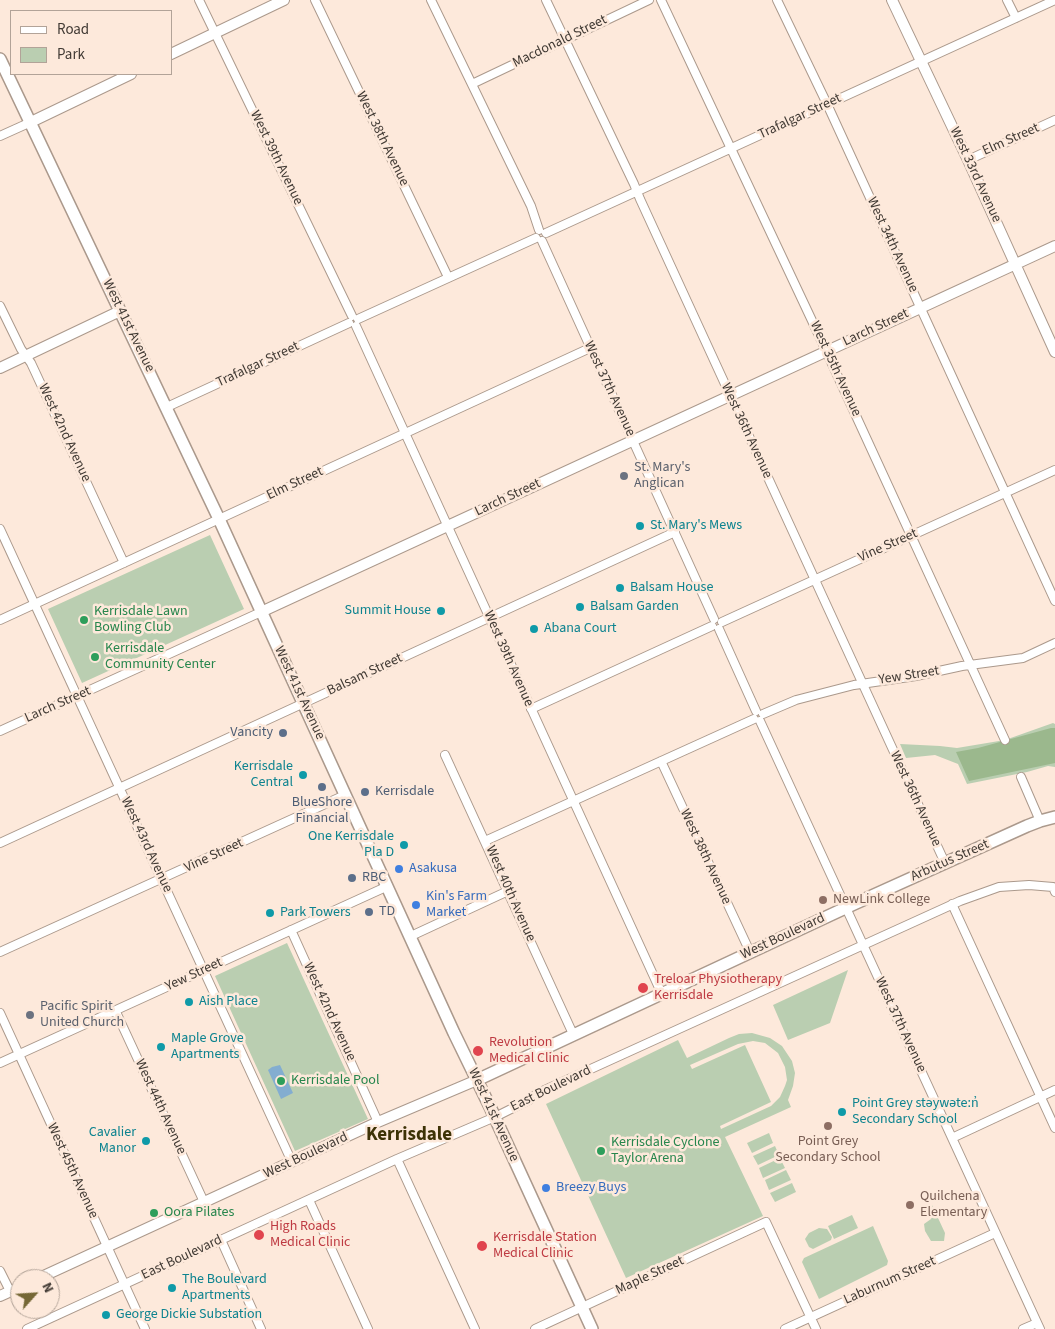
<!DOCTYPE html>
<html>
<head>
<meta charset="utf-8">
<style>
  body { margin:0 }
  #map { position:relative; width:1055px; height:1329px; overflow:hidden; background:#fde9db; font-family:"Source Sans 3",sans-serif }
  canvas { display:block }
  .legend { position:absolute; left:10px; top:10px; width:162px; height:65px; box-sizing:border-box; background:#fde9db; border:1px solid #b2a398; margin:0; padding:6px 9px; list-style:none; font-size:15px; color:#413a34 }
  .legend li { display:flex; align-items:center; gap:10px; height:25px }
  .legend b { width:25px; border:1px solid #b2a398 }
  .north { position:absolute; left:10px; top:1269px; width:50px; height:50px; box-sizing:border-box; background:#fde9db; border:1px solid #b2a398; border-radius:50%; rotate:64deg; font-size:14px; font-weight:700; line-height:20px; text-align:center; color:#413a34 }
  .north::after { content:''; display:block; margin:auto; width:18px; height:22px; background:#756735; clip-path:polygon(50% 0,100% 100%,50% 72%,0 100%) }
</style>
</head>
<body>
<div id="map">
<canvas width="1055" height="1329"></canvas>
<ul class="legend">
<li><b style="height:6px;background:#fff"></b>Road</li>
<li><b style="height:14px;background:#baceb1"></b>Park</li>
</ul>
<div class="north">N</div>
</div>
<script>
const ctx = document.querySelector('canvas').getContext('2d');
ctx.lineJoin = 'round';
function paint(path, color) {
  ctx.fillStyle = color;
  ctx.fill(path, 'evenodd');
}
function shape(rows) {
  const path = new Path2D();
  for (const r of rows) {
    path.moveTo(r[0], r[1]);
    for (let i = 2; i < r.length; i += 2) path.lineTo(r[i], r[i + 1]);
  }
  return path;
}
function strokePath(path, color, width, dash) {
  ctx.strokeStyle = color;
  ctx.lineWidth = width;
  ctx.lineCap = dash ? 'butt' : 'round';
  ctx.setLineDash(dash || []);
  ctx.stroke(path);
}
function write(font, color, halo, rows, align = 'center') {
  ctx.font = font + ' "Source Sans 3",sans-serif';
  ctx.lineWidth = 5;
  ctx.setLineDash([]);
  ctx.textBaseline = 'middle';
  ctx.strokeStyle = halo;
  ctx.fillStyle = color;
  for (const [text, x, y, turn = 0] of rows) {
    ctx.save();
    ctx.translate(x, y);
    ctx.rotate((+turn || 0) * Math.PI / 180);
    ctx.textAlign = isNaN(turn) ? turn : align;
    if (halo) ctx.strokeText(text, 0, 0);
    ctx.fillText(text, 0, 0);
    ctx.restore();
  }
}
paint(shape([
  [210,535,244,609,82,683,48,609],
  [1053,723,1055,724,1055,767,1048,766,1027,772,967,784,958,764,935,755,906,758,900,744,940,746,957,748,1005,740],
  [287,943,368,1119,295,1151,215,976],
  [848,970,830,1023,788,1040,773,1005],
  [752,1033,770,1038,782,1046,792,1061,795,1073,793,1086,788,1100,791,1107,725,1137,763,1216,626,1278,546,1104,678,1040,687,1058,729,1038,739,1034],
  [753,1041,765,1043,778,1053,785,1067,787,1080,785,1086,780,1097,771,1106,721,1129,720,1126,771,1102,745,1045,692,1069,690,1065,738,1044],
  [769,1133,773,1143,752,1153,747,1143],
  [775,1146,779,1155,758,1165,753,1156],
  [780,1158,785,1168,763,1178,759,1168],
  [786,1170,791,1180,769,1190,765,1180],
  [792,1183,796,1192,775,1202,770,1193],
  [932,1205,945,1233,944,1241,931,1241,925,1231,924,1224,931,1219,927,1208],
  [852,1215,858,1228,834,1239,828,1226],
  [873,1226,888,1261,887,1265,819,1299,802,1262,804,1258],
  [819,1228,827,1229,832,1237,831,1240,813,1249,809,1247,805,1239,809,1233]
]), '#baceb1');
paint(shape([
  [1051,728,1055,728,1055,763,969,781,956,752,978,748]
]), '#9bb88d');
paint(shape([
  [280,1065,293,1093,281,1099,268,1070,272,1067]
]), '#83add0');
const minor = shape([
  [199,0,352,316],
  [315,0,448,277],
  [431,0,531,206,539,230],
  [546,0,634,184,640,199,945,863],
  [661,0,823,344,1005,740],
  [777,0,827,104,1055,601],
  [1007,0,1016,18],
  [472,84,649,0],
  [0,136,31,122],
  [968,160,1055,120],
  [546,233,1055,0],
  [542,241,714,619],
  [0,306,21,349,31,363,124,563],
  [358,319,536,238],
  [356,326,661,992],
  [167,407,349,323],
  [0,529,292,1162],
  [0,620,590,348],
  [722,622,1055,470],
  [719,629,756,711],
  [531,709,712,626],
  [763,714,796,700,854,685,916,676,962,666,1023,658,1055,643],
  [760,721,1040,1329],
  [0,731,261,612],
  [445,755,573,1034],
  [661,761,750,952],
  [1021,777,1040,821],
  [485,841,754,719],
  [0,843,675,532],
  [952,904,1055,1128],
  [291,930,378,1122],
  [411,936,508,891],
  [0,952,345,795],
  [116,1012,204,1202],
  [0,1013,145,1329],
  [0,1063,388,886],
  [952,1138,1055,1090],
  [397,1159,475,1329],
  [309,1200,368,1329],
  [221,1240,261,1329],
  [0,1271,10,1291],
  [27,1329,397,1159,495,1117,529,1100,538,1093,960,901,999,887,1029,885,1053,887,1055,892],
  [535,1329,766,1222,816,1329],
  [785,1329,995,1233],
  [1023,1329,1037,1323]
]);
const tertiary = shape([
  [892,0,968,160,1055,352],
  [171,54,284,0],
  [31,122,131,74],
  [0,368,120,311],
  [261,612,1055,246],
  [37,1279,378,1122,477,1080],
  [0,1296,20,1287]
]);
const secondary = shape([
  [0,59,219,519,454,1033,491,1109,592,1329],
  [477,1080,854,904,1027,826,1040,821,1055,817]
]);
strokePath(minor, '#ab998c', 10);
strokePath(tertiary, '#ab998c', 12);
strokePath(secondary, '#ab998c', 14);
strokePath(minor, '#fff', 8);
strokePath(tertiary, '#fff', 10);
strokePath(secondary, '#fff', 11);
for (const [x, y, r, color] of [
  [624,476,5,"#6b7280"],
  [640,526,5,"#0f9aa8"],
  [620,588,5,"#0f9aa8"],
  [580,607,5,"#0f9aa8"],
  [441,611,5,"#0f9aa8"],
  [84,620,5,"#2e9e5b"],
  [534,629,5,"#0f9aa8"],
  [95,657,5,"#2e9e5b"],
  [283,733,5,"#5c6f8a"],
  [303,775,5,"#0f9aa8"],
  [322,787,5,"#5c6f8a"],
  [365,792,5,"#5c6f8a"],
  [404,845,5,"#0f9aa8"],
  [399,869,5,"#3f7fe0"],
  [352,878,5,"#5c6f8a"],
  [823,900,5,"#8d6e63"],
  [416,905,5,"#3f7fe0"],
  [369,912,5,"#5c6f8a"],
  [270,913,5,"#0f9aa8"],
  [643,988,6,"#e0444e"],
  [189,1002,5,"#0f9aa8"],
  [30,1015,5,"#6b7280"],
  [161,1047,5,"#0f9aa8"],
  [478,1051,6,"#e0444e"],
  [281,1081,5,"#2e9e5b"],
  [842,1112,5,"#0f9aa8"],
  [828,1126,5,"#8d6e63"],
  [146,1141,5,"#0f9aa8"],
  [601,1151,5,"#2e9e5b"],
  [546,1188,5,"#3f7fe0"],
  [910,1205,5,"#8d6e63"],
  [154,1213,5,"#2e9e5b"],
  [259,1235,6,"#e0444e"],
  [482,1246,6,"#e0444e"],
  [172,1288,5,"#0f9aa8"],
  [106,1315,5,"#0f9aa8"]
]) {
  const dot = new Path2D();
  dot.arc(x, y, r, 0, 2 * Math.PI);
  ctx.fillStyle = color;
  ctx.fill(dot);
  strokePath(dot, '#fde9db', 2);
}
write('14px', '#413a34', '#fde9db', [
  ["Macdonald Street",560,42,-26],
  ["Trafalgar Street",800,117,-25],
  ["West 38th Avenue",382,139,64],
  ["Elm Street",1011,140,-24],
  ["West 39th Avenue",276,158,64],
  ["West 33rd Avenue",975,175,65],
  ["West 34th Avenue",892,245,65],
  ["West 41st Avenue",128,326,64],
  ["Larch Street",876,328,-25],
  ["Trafalgar Street",258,365,-25],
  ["West 35th Avenue",835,369,65],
  ["West 37th Avenue",609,389,65],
  ["West 36th Avenue",746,431,65],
  ["West 42nd Avenue",64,433,65],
  ["Elm Street",295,484,-25],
  ["Larch Street",508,498,-25],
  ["Vine Street",888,546,-24],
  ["West 39th Avenue",508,659,66],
  ["Balsam Street",365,675,-25],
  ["Yew Street",909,676,-9],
  ["West 41st Avenue",299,693,65],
  ["Larch Street",58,705,-24],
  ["West 36th Avenue",915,799,65],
  ["West 43rd Avenue",146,845,65],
  ["Vine Street",214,856,-25],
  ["West 38th Avenue",705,857,65],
  ["Arbutus Street",950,861,-24],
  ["West 40th Avenue",510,894,66],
  ["West Boulevard",783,937,-25],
  ["Yew Street",194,975,-25],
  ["West 42nd Avenue",329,1012,65],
  ["West 37th Avenue",900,1025,65],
  ["East Boulevard",551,1089,-26],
  ["West 44th Avenue",160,1107,65],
  ["West 41st Avenue",493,1115,65],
  ["West Boulevard",306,1156,-25],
  ["West 45th Avenue",72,1171,65],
  ["East Boulevard",182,1258,-25],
  ["Maple Street",650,1276,-25],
  ["Laburnum Street",890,1281,-24]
]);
write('14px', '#5b616d', '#fde9db', [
  ["St. Mary's",634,468],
  ["Anglican",634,484],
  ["Pacific Spirit",40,1007],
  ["United Church",40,1023]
], 'left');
write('14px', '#0d838f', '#fde9db', [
  ["St. Mary's Mews",650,526],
  ["Balsam House",630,588],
  ["Balsam Garden",590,607],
  ["Summit House",431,611,"right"],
  ["Abana Court",544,629],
  ["Kerrisdale",293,767,"right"],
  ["Central",293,783,"right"],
  ["One Kerrisdale",394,837,"right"],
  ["Pla D",394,853,"right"],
  ["Park Towers",280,913],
  ["Aish Place",199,1002],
  ["Maple Grove",171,1039],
  ["Apartments",171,1055],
  ["Point Grey stəywəte:n̓",852,1104],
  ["Secondary School",852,1120],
  ["Cavalier",136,1133,"right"],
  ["Manor",136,1149,"right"],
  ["The Boulevard",182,1280],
  ["Apartments",182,1296],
  ["George Dickie Substation",116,1315]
], 'left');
write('14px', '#27864d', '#fde9db', [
  ["Kerrisdale Lawn",94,612],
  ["Bowling Club",94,628],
  ["Kerrisdale",105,649],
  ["Community Center",105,665],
  ["Kerrisdale Pool",291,1081],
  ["Kerrisdale Cyclone",611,1143],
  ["Taylor Arena",611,1159],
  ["Oora Pilates",164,1213]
], 'left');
write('14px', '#4e5e75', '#fde9db', [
  ["Vancity",273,733,"right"],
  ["Kerrisdale",375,792],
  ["BlueShore",322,803,"center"],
  ["Financial",322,819,"center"],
  ["RBC",362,878],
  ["TD",379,912]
], 'left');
write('14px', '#366cbe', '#fde9db', [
  ["Asakusa",409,869],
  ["Kin's Farm",426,897],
  ["Market",426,913],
  ["Breezy Buys",556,1188]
], 'left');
write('14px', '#785e54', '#fde9db', [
  ["NewLink College",833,900],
  ["Point Grey",828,1142,"center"],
  ["Secondary School",828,1158,"center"],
  ["Quilchena",920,1197],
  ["Elementary",920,1213]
], 'left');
write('14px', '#be3a42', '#fde9db', [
  ["Treloar Physiotherapy",654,980],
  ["Kerrisdale",654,996],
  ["Revolution",489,1043],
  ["Medical Clinic",489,1059],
  ["High Roads",270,1227],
  ["Medical Clinic",270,1243],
  ["Kerrisdale Station",493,1238],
  ["Medical Clinic",493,1254]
], 'left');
write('bold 19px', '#3d3206', '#fde9db', [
  ["Kerrisdale",409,1136]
]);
</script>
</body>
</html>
